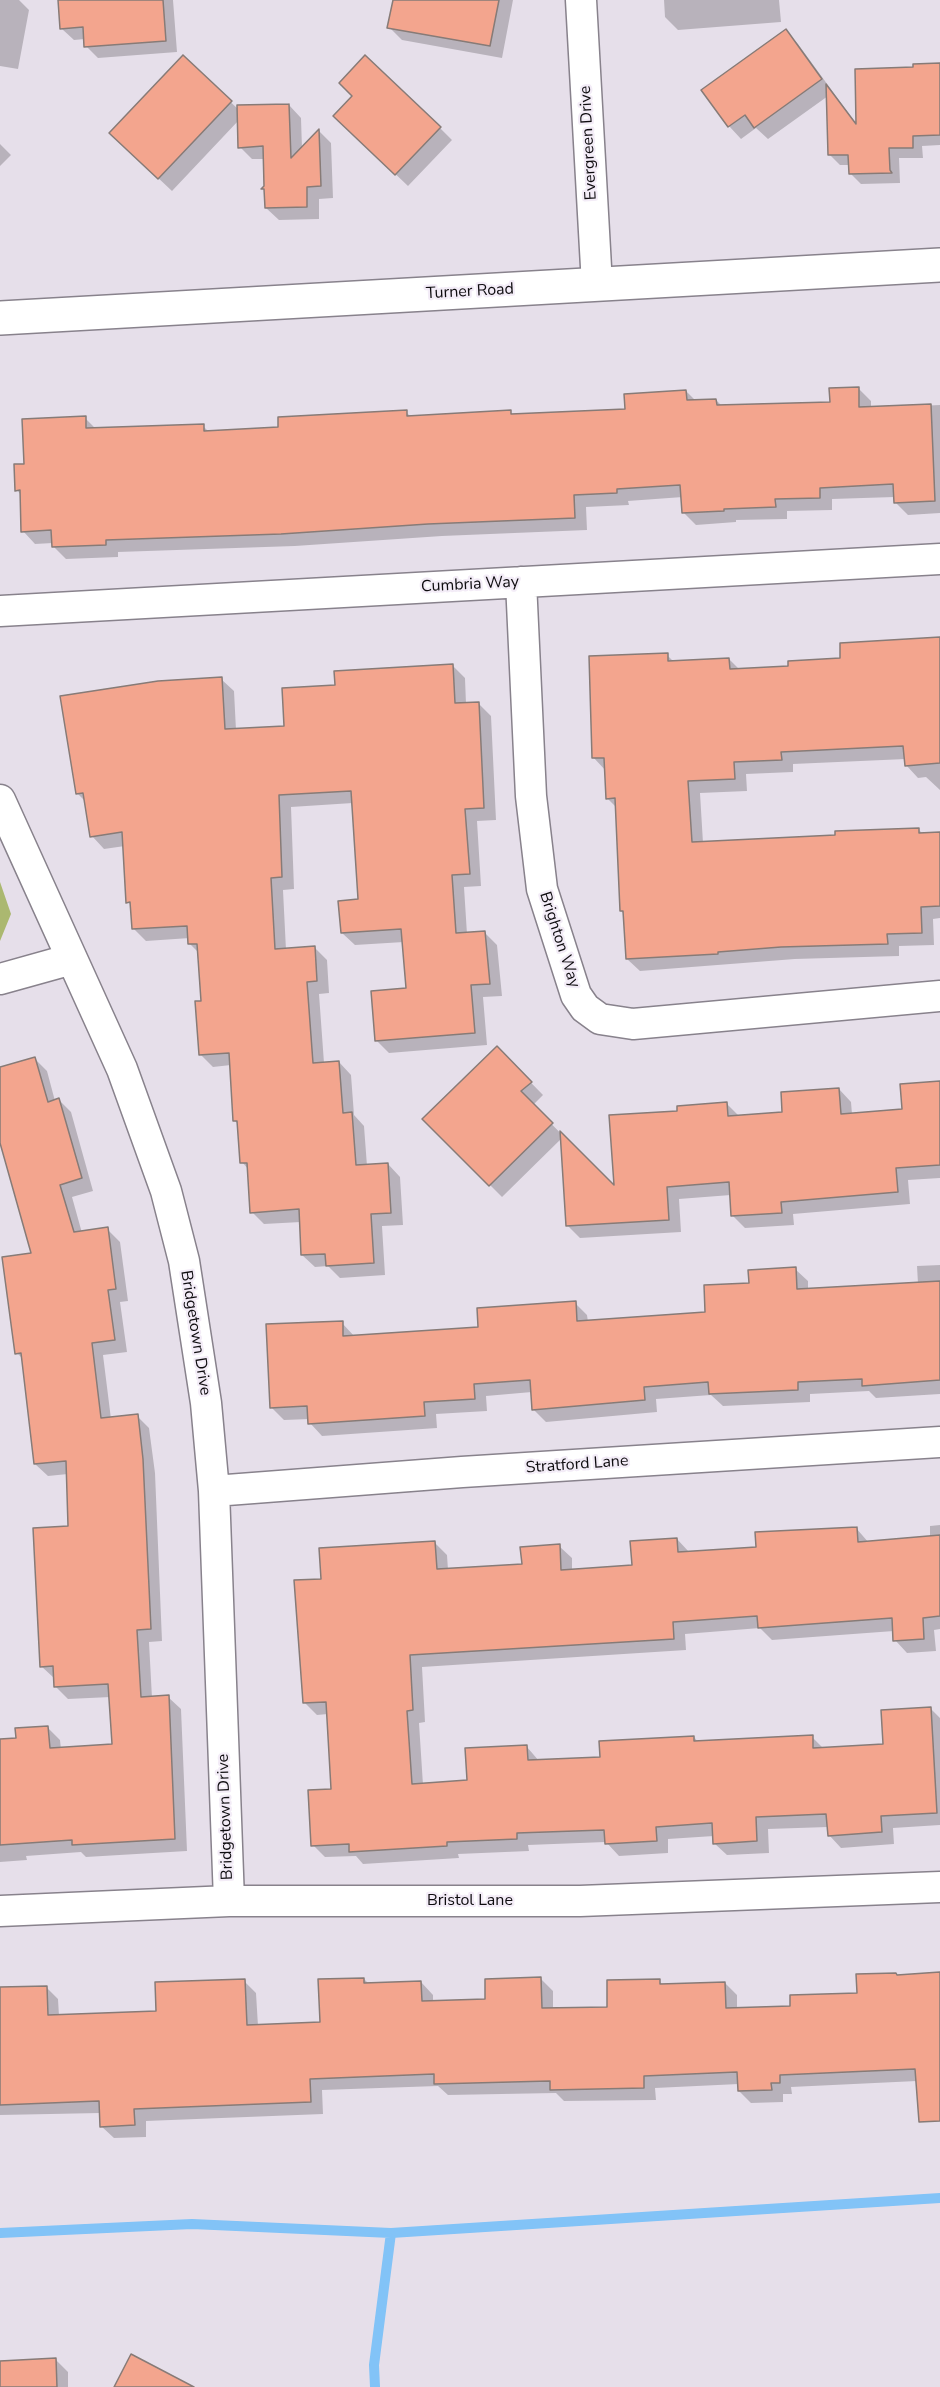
<!DOCTYPE html>
<html>
<head>
<meta charset="utf-8">
<style>
  body { margin:0 }
  canvas { display:block; background:#e6dfea }
</style>
</head>
<body>
<canvas width="940" height="2387"></canvas>
<script>
const ctx = document.querySelector('canvas').getContext('2d');
ctx.lineJoin = 'round';
function paint(path, color) {
  ctx.fillStyle = color;
  ctx.fill(path, 'evenodd');
}
function shape(rows) {
  const path = new Path2D();
  for (const r of rows) {
    path.moveTo(r[0], r[1]);
    for (let i = 2; i < r.length; i += 2) path.lineTo(r[i], r[i + 1]);
  }
  return path;
}
function strokePath(path, color, width, dash) {
  ctx.strokeStyle = color;
  ctx.lineWidth = width;
  ctx.lineCap = dash ? 'butt' : 'round';
  ctx.setLineDash(dash || []);
  ctx.stroke(path);
}
function write(font, color, halo, rows, align = 'center') {
  ctx.font = font + ' "Nunito Sans",sans-serif';
  ctx.lineWidth = 4.5;
  ctx.setLineDash([]);
  ctx.textBaseline = 'middle';
  ctx.strokeStyle = halo;
  ctx.fillStyle = color;
  for (const [text, x, y, turn = 0] of rows) {
    ctx.save();
    ctx.translate(x, y);
    ctx.rotate((+turn || 0) * Math.PI / 180);
    ctx.textAlign = isNaN(turn) ? turn : align;
    if (halo) ctx.strokeText(text, 0, 0);
    ctx.fillText(text, 0, 0);
    ctx.restore();
  }
}
paint(shape([
  [0,882,11,914,0,941]
]), '#abb870');
paint(shape([
  [0,0,19,0,29,10,18,69,0,66],
  [60,0,173,0,177,52,98,58,86,46,85,39,74,40,62,29],
  [394,0,513,0,502,58,402,40,389,27],
  [664,0,779,0,781,22,678,30,665,17],
  [785,31,798,44,857,125,915,69,940,64,940,145,922,146,923,158,899,158,900,183,861,184,851,174,850,165,840,165,830,155,828,96,768,139,756,128,741,139,729,126],
  [183,57,239,110,289,105,301,118,302,149,319,131,331,143,333,198,319,199,319,219,279,220,266,208,266,191,264,189,266,187,265,159,252,159,240,147,239,120,172,191,123,145],
  [354,96,440,128,452,140,408,186,347,128],
  [0,144,11,155,0,166],
  [858,388,871,401,871,408,940,405,940,513,908,515,895,502,895,497,832,499,832,510,787,511,787,519,736,520,736,522,696,525,684,513,683,497,628,501,629,505,586,507,587,530,442,536,295,546,118,552,118,557,66,559,54,547,53,543,35,544,23,531,21,495,17,490,25,465,85,418,96,429,203,426,209,432,280,428,406,412,411,417,510,412,514,416,627,411,686,391,696,401,716,400,722,406,831,403],
  [940,639,940,790,926,777,918,778,906,765,906,759,793,764,793,772,746,774,747,791,700,793,703,843,837,837,918,829,923,834,940,833,940,918,933,919,934,945,899,946,899,956,795,959,640,971,627,959,624,914,621,911,617,808,607,798,606,771,593,757,667,655,674,662,729,659,740,670,790,667,842,659],
  [452,665,465,678,466,704,478,703,491,716,496,820,477,821,481,886,464,887,467,934,485,933,497,945,502,996,483,997,487,1045,389,1053,376,1040,408,989,404,942,355,945,342,933,360,900,353,803,291,807,294,889,283,890,286,950,315,948,327,960,329,993,319,994,324,1063,339,1062,351,1075,354,1115,364,1126,367,1166,388,1164,400,1177,403,1225,382,1226,385,1275,340,1278,328,1266,315,1267,302,1255,301,1222,264,1224,252,1212,249,1170,242,1162,239,1125,235,1121,231,1065,213,1067,200,1054,203,1002,199,953,190,944,190,938,146,941,133,928,132,906,128,902,125,846,104,849,92,836,86,802,77,793,221,679,234,691,236,730,285,728,337,687],
  [497,1048,543,1095,533,1105,615,1189,679,1112,727,1104,739,1116,784,1113,839,1089,851,1102,852,1114,903,1110,940,1082,940,1178,908,1180,910,1204,793,1214,794,1225,745,1228,732,1215,731,1195,679,1199,681,1232,580,1238,568,1226,562,1138,502,1197,424,1119],
  [35,1059,47,1071,55,1101,59,1100,71,1112,93,1191,72,1197,82,1233,107,1229,120,1242,128,1301,120,1302,127,1352,103,1355,111,1419,137,1416,149,1428,155,1473,162,1641,149,1642,152,1698,168,1697,181,1709,187,1851,86,1857,81,1852,26,1856,27,1860,0,1862,0,1741,18,1739,48,1728,60,1740,61,1749,114,1746,111,1697,68,1699,55,1686,54,1678,41,1666,70,1527,68,1474,48,1476,35,1464,23,1359,17,1353,33,1254,0,1137,0,1068],
  [940,1265,940,1394,876,1398,869,1391,810,1394,810,1402,723,1406,711,1395,656,1399,657,1412,546,1422,533,1409,532,1392,486,1396,487,1411,436,1414,437,1428,322,1436,310,1423,310,1419,284,1420,271,1407,342,1323,355,1337,480,1328,575,1303,587,1315,588,1322,707,1314,750,1285,795,1269,808,1281,808,1290,918,1284,917,1266],
  [940,1525,940,1629,934,1630,936,1651,907,1653,895,1640,894,1631,772,1640,760,1628,685,1634,686,1650,422,1667,425,1722,419,1723,423,1785,468,1782,527,1747,539,1761,601,1758,694,1737,698,1742,812,1737,824,1749,884,1745,931,1709,940,1718,940,1825,893,1828,894,1844,841,1848,829,1835,828,1827,768,1829,769,1853,727,1855,714,1843,714,1836,668,1839,668,1853,619,1856,606,1842,528,1845,529,1851,458,1854,459,1858,363,1864,356,1856,325,1857,313,1845,333,1790,328,1714,317,1715,305,1703,322,1580,435,1543,447,1555,448,1570,523,1565,559,1546,572,1558,572,1571,633,1566,677,1539,689,1552,757,1548,856,1528,869,1543,930,1538,930,1526],
  [940,1974,940,2095,917,2081,791,2087,792,2094,783,2094,783,2102,751,2103,739,2091,739,2084,655,2088,656,2100,564,2101,556,2093,448,2095,438,2086,322,2090,323,2114,146,2121,146,2137,114,2138,101,2126,101,2113,0,2115,0,1989,46,1987,58,1999,59,2016,158,2012,244,1981,256,1993,258,2026,322,2024,364,1979,369,1984,421,1982,433,1995,433,2002,487,2001,541,1979,553,1991,553,2009,609,2008,659,1981,664,1986,725,1983,737,1995,737,2009,792,2008,859,1994,898,1977],
  [55,2359,68,2372,68,2387,0,2387,0,2363]
]), '#0003');
strokePath(shape([
  [0,2233,192,2224,391,2233,940,2198],
  [375,2387,374,2365,391,2233]
]), '#82c3f7', 10);
const building = shape([
  [58,0,163,0,166,41,84,47,83,27,60,29,58,0],
  [393,0,499,0,490,46,387,28,393,0],
  [786,29,822,79,754,128,745,115,728,127,701,90,786,29],
  [183,55,232,101,158,179,109,133,183,55],
  [365,55,441,127,395,175,333,116,352,96,339,83,365,55],
  [940,63,940,135,913,136,913,148,889,148,890,170,892,173,849,174,848,155,828,155,826,84,856,124,855,69,913,67,913,64,940,63],
  [289,104,291,158,319,129,321,186,307,187,307,207,265,208,264,189,261,189,264,186,263,146,238,148,237,105,289,104],
  [859,387,859,407,931,404,935,501,894,503,893,484,820,488,820,498,775,499,776,507,724,509,724,511,682,513,680,485,617,489,617,493,574,495,575,518,428,524,281,534,106,540,106,545,52,547,51,530,21,532,20,490,15,491,14,464,24,464,22,419,86,416,86,428,204,424,204,431,278,427,278,417,407,410,407,416,511,410,511,414,625,409,624,394,686,390,687,400,716,399,717,405,830,402,829,388,859,387],
  [940,637,940,763,905,766,903,746,781,752,782,760,734,762,735,779,688,781,692,842,835,835,835,831,919,828,919,833,940,832,940,906,921,907,922,933,887,934,888,944,781,947,718,952,718,954,626,959,623,911,620,911,615,798,606,799,604,758,592,758,589,656,668,653,668,661,729,658,730,669,788,666,788,661,840,658,840,643,940,637],
  [453,664,455,703,479,702,484,808,465,809,470,874,452,875,456,933,485,931,490,984,471,985,475,1033,375,1041,371,991,406,988,401,929,341,933,338,901,358,899,351,791,279,795,282,877,271,878,275,949,315,946,317,981,307,982,313,1063,339,1061,343,1113,352,1112,356,1165,388,1163,391,1213,371,1214,374,1263,326,1266,325,1254,301,1255,299,1209,250,1213,247,1163,240,1163,237,1121,233,1121,229,1053,199,1055,195,1001,201,1001,197,944,188,944,187,926,132,929,130,902,126,903,122,832,90,837,83,793,76,794,60,696,158,681,222,677,225,729,284,726,282,688,335,685,334,671,453,664],
  [497,1046,532,1082,521,1091,553,1123,489,1186,422,1119,497,1046],
  [35,1057,48,1102,59,1098,82,1178,60,1185,74,1232,108,1227,116,1289,108,1290,115,1340,92,1343,101,1418,138,1414,143,1459,151,1629,137,1630,141,1697,169,1695,175,1839,72,1845,72,1840,0,1845,0,1739,16,1738,15,1728,48,1726,50,1748,112,1744,108,1684,54,1687,53,1666,40,1667,33,1528,68,1526,66,1461,34,1464,21,1353,15,1354,2,1257,31,1253,0,1143,0,1067,35,1057],
  [940,1081,940,1165,896,1168,898,1192,781,1202,782,1213,731,1216,729,1182,667,1187,669,1220,566,1226,560,1131,614,1185,609,1115,677,1111,677,1106,727,1102,728,1116,782,1112,781,1092,839,1088,841,1114,902,1109,900,1084,940,1081],
  [796,1267,797,1289,940,1281,940,1380,862,1386,862,1379,798,1382,798,1390,709,1394,708,1382,644,1387,645,1400,532,1410,530,1380,474,1384,475,1399,424,1402,425,1416,308,1424,307,1406,270,1408,266,1324,343,1321,343,1336,478,1327,477,1308,576,1301,577,1321,705,1312,704,1285,749,1283,748,1270,796,1267],
  [857,1527,858,1542,940,1535,940,1616,923,1618,924,1639,893,1641,892,1618,758,1628,757,1616,673,1622,674,1639,410,1655,413,1710,407,1711,412,1784,467,1780,465,1748,527,1745,528,1760,600,1757,599,1741,694,1736,694,1741,813,1735,813,1748,883,1744,881,1710,931,1707,937,1813,881,1816,882,1832,828,1836,826,1814,756,1817,757,1841,713,1844,712,1823,656,1827,657,1841,605,1844,604,1830,517,1833,517,1839,447,1842,447,1846,349,1852,349,1844,311,1846,308,1790,331,1789,326,1702,303,1703,294,1580,321,1579,319,1548,435,1541,437,1569,522,1564,520,1547,560,1544,561,1570,632,1565,630,1541,677,1538,678,1552,756,1547,755,1532,857,1527],
  [940,1972,940,2121,919,2122,915,2069,780,2075,780,2083,771,2083,772,2090,738,2091,737,2072,644,2076,644,2088,550,2090,550,2081,434,2084,434,2074,310,2079,311,2102,134,2109,135,2125,100,2127,99,2101,0,2105,0,1987,47,1986,48,2015,156,2011,155,1982,245,1979,247,2025,320,2022,318,1979,364,1978,364,1983,421,1981,422,2001,485,1999,485,1979,541,1977,542,2008,607,2007,607,1980,660,1979,660,1984,725,1982,726,2008,790,2006,790,1995,857,1993,856,1974,896,1973,897,1975,940,1972],
  [131,2354,194,2387,114,2387,131,2354],
  [56,2358,57,2387,0,2387,0,2361,56,2358]
]);
paint(building, '#f3a58e');
strokePath(building, '#877b77', 1.5);
const street = shape([
  [581,0,597,285],
  [521,582,531,796,542,889,576,995,585,1008,600,1019,633,1024,940,996],
  [0,611,940,559],
  [0,800,122,1069,166,1191,184,1261,206,1403,214,1491,229,1901],
  [0,979,72,959],
  [214,1491,462,1472,940,1442],
  [0,1911,229,1901,580,1901,940,1887]
]);
const secondary = shape([
  [0,318,940,265]
]);
strokePath(street, '#88828c', 33);
strokePath(secondary, '#88828c', 36);
strokePath(street, '#fff', 30);
strokePath(secondary, '#fff', 33);
write('16px', '#0e0c0f', '#f3ecf7', [
  ["Evergreen Drive",589,143,-93],
  ["Turner Road",470,292,-3],
  ["Cumbria Way",470,585,-3],
  ["Brighton Way",559,940,72],
  ["Bridgetown Drive",195,1333,81],
  ["Stratford Lane",577,1465,-4],
  ["Bridgetown Drive",226,1817,-92],
  ["Bristol Lane",470,1901]
]);
</script>
</body>
</html>
